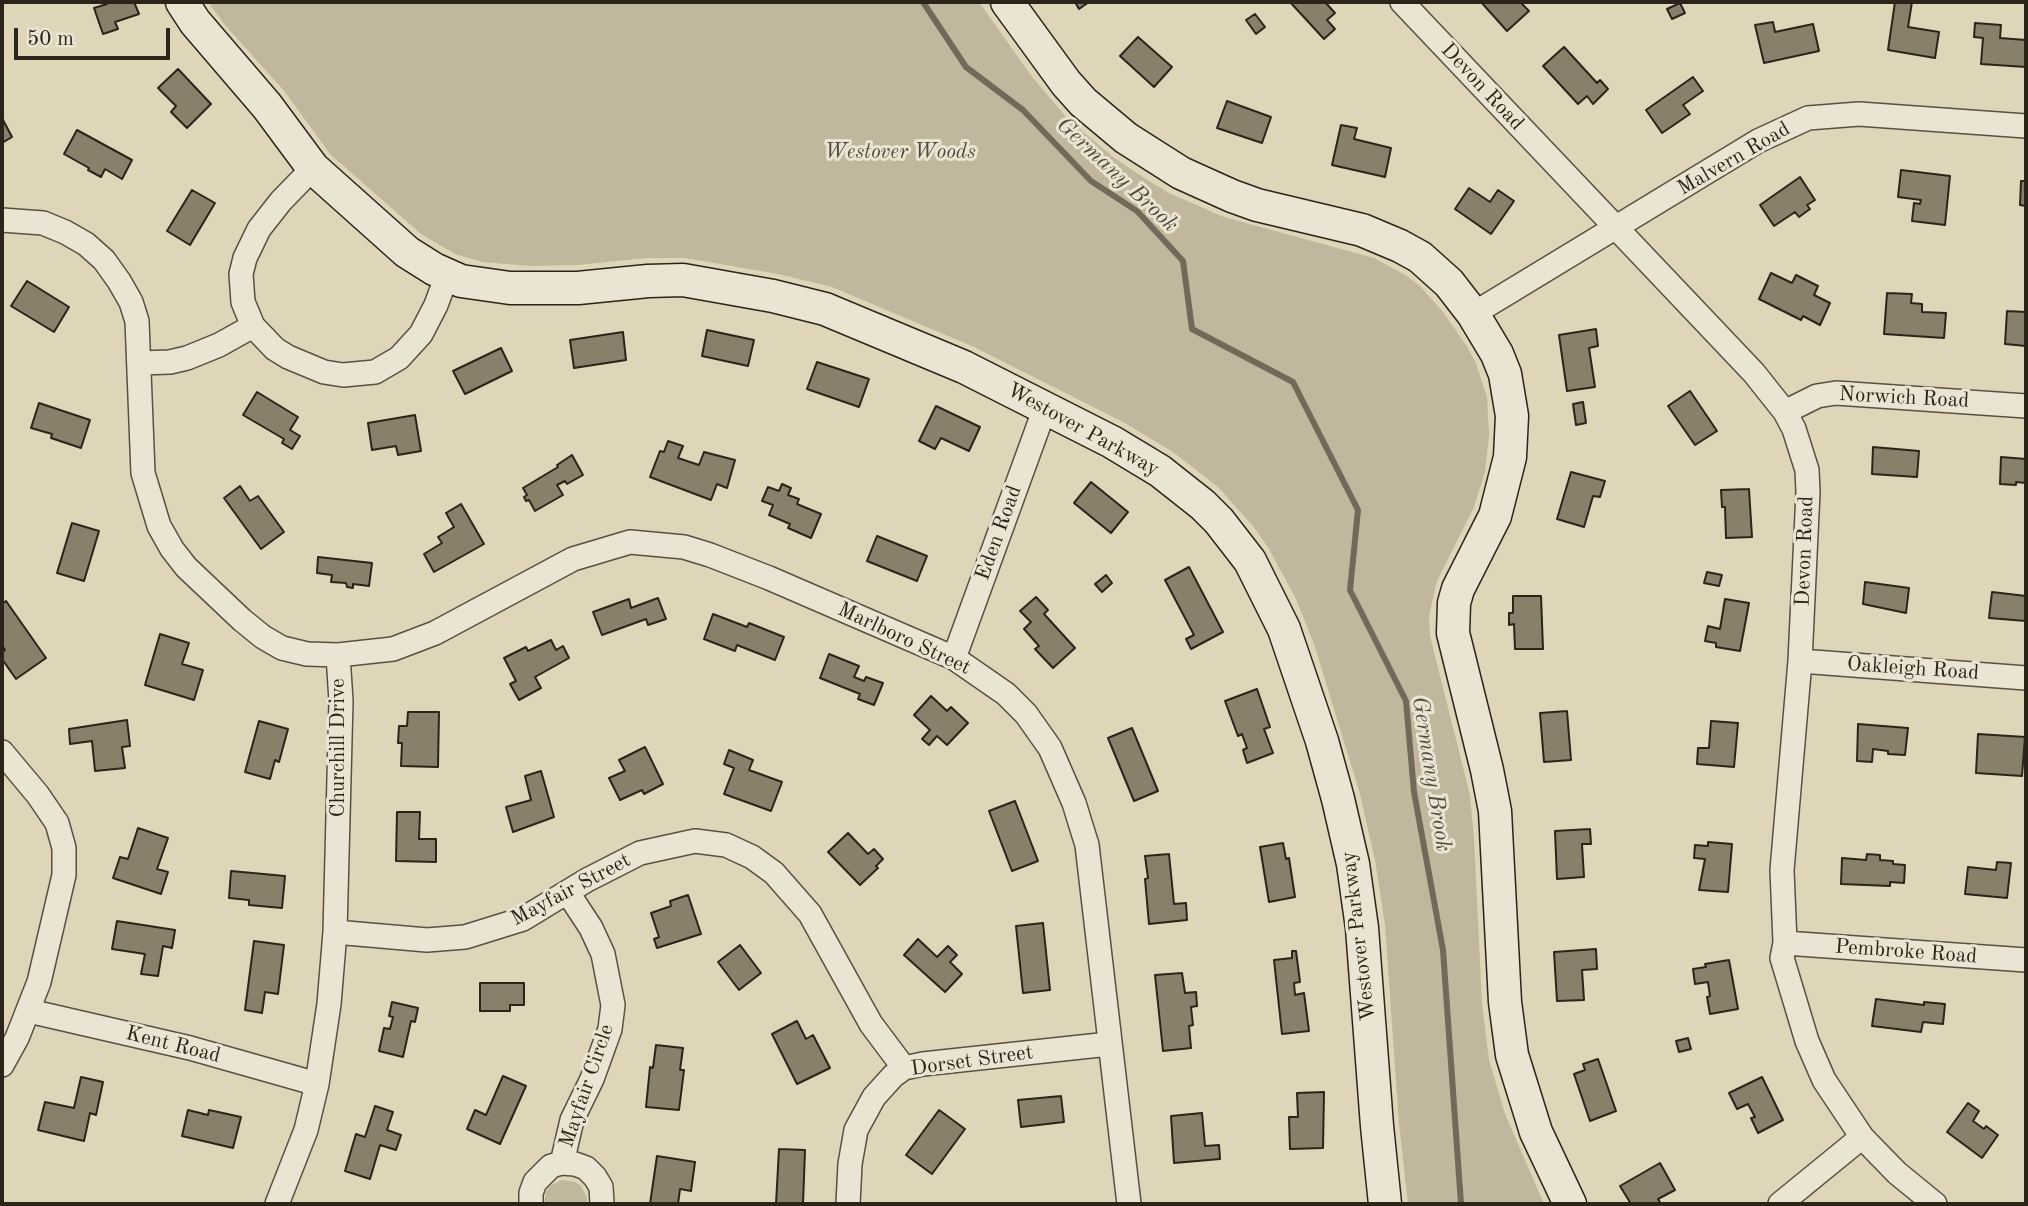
<!DOCTYPE html>
<html>
<head>
<meta charset="utf-8">
<style>
  body { margin:0 }
  #map { position:relative; width:2028px; height:1206px; overflow:hidden; background:#dfd5b9; font-family:"Old Standard TT",serif }
  canvas { display:block }
  .frame { position:absolute; inset:0; border:4px solid #2c2319; pointer-events:none }
  .scale { position:absolute; left:14px; top:28px; width:156px; height:32px; box-sizing:border-box; border:4px solid #2c2319; border-top:0; padding-left:9px; font-size:21px; line-height:24px; white-space:nowrap; color:#2c2319; -webkit-text-stroke:5px #eae4d2; paint-order:stroke }
</style>
</head>
<body>
<div id="map">
<canvas width="2028" height="1206"></canvas>
<div class="frame"></div>
<div class="scale">50 m</div>
</div>
<script>
const ctx = document.querySelector('canvas').getContext('2d');
ctx.lineJoin = 'round';
function paint(path, color) {
  ctx.fillStyle = color;
  ctx.fill(path, 'evenodd');
}
function shape(rows) {
  const path = new Path2D();
  for (const r of rows) {
    path.moveTo(r[0], r[1]);
    for (let i = 2; i < r.length; i += 2) path.lineTo(r[i], r[i + 1]);
  }
  return path;
}
function strokePath(path, color, width, dash) {
  ctx.strokeStyle = color;
  ctx.lineWidth = width;
  ctx.lineCap = dash ? 'butt' : 'round';
  ctx.setLineDash(dash || []);
  ctx.stroke(path);
}
function write(font, color, halo, rows, align = 'center') {
  ctx.font = font + ' "Old Standard TT",serif';
  ctx.lineWidth = 6;
  ctx.setLineDash([]);
  ctx.textBaseline = 'middle';
  ctx.strokeStyle = halo;
  ctx.fillStyle = color;
  for (const [text, x, y, turn = 0] of rows) {
    ctx.save();
    ctx.translate(x, y);
    ctx.rotate((+turn || 0) * Math.PI / 180);
    ctx.textAlign = isNaN(turn) ? turn : align;
    if (halo) ctx.strokeText(text, 0, 0);
    ctx.fillText(text, 0, 0);
    ctx.restore();
  }
}
paint(shape([
  [208,2,979,2,1033,78,1067,118,1113,157,1141,176,1169,193,1224,217,1374,258,1407,276,1420,286,1443,312,1466,345,1476,363,1487,397,1489,435,1485,472,1474,507,1437,581,1429,616,1430,636,1470,795,1474,839,1482,1003,1489,1060,1505,1114,1544,1204,1408,1204,1399,1124,1385,925,1375,860,1360,794,1314,644,1296,599,1269,549,1253,526,1218,487,1173,452,1123,422,974,347,832,287,778,274,685,258,647,258,577,265,531,266,482,262,455,254,421,234,330,154,285,92,225,25],
  [562,1180,575,1182,581,1186,587,1198,587,1204,544,1204,546,1192,550,1186]
]), '#c1b79e');
strokePath(shape([
  [923,2,966,67,1023,110,1091,181,1137,211,1183,261,1192,329,1293,382,1358,510,1350,590,1406,701,1414,792,1443,950,1461,1204]
]), '#736959', 6);
const building = shape([
  [106,2,134,2,139,14,115,22,118,29,103,34,94,8,107,4,106,2],
  [1075,2,1089,2,1079,9,1075,2],
  [1290,2,1325,2,1335,13,1327,20,1335,29,1324,39,1290,2],
  [1481,2,1520,2,1529,11,1507,31,1481,2],
  [1895,2,1912,2,1908,27,1939,32,1935,58,1888,50,1895,2],
  [1680,3,1685,13,1672,19,1667,9,1680,3],
  [1255,14,1265,27,1256,34,1246,20,1255,14],
  [1773,22,1775,32,1813,24,1819,51,1764,63,1755,25,1773,22],
  [1975,23,2001,25,2000,38,2026,40,2026,67,1981,64,1983,38,1974,37,1975,23],
  [1138,37,1172,67,1154,87,1120,56,1138,37],
  [1564,47,1597,83,1600,80,1608,89,1593,104,1587,96,1578,104,1543,66,1564,47],
  [178,69,211,104,187,128,171,112,176,106,158,88,178,69],
  [1693,77,1703,91,1683,105,1690,114,1662,133,1646,110,1693,77],
  [1227,101,1271,117,1262,143,1217,128,1227,101],
  [2,118,12,137,2,143,2,118],
  [1341,125,1357,128,1354,139,1391,148,1385,177,1332,165,1341,125],
  [77,130,132,160,122,179,105,169,101,177,88,170,89,168,64,154,77,130],
  [1901,170,1950,176,1945,225,1912,221,1914,203,1920,204,1921,200,1898,197,1901,170],
  [1800,177,1815,200,1807,205,1810,209,1799,217,1795,212,1774,226,1760,205,1800,177],
  [2021,181,2026,181,2026,206,2020,205,2021,181],
  [1469,188,1490,202,1498,190,1514,201,1491,234,1455,209,1469,188],
  [192,190,215,203,190,245,167,231,192,190],
  [1771,273,1792,283,1796,275,1818,286,1814,295,1830,303,1820,325,1803,316,1801,320,1759,299,1771,273],
  [27,281,69,307,54,332,11,306,27,281],
  [1887,293,1912,294,1911,303,1922,304,1922,312,1946,313,1944,338,1884,334,1887,293],
  [2007,311,2026,312,2026,346,2005,344,2007,311],
  [1596,329,1598,346,1589,348,1595,387,1567,391,1559,335,1596,329],
  [707,330,754,340,748,366,702,356,707,330],
  [623,332,626,360,574,368,570,340,623,332],
  [501,348,512,371,465,394,453,371,501,348],
  [817,362,869,379,859,407,807,389,817,362],
  [1690,391,1717,431,1695,445,1668,406,1690,391],
  [257,392,298,417,290,430,300,436,292,449,282,443,284,439,243,415,257,392],
  [1583,402,1586,423,1576,425,1573,404,1583,402],
  [39,403,90,420,81,448,51,438,52,434,31,428,39,403],
  [936,406,980,427,969,451,941,438,935,449,919,441,936,406],
  [415,415,421,451,398,455,396,446,372,450,368,423,415,415],
  [668,441,683,446,678,458,699,465,704,452,735,460,727,488,717,484,711,500,650,477,660,451,664,452,668,441],
  [1873,447,1919,451,1917,477,1872,474,1873,447],
  [572,455,583,475,567,484,565,481,557,485,563,495,535,511,529,500,526,501,524,497,527,495,523,488,558,467,557,465,572,455],
  [2001,457,2026,459,2026,483,2016,482,2016,485,2000,484,2001,457],
  [1571,472,1605,481,1600,497,1593,496,1584,527,1557,519,1571,472],
  [1091,482,1128,512,1111,533,1074,503,1091,482],
  [782,484,791,488,788,495,799,499,797,504,821,514,811,538,788,528,790,524,769,515,773,505,762,501,768,487,779,491,782,484],
  [240,486,250,501,258,496,284,532,261,549,224,498,240,486],
  [1749,489,1752,537,1726,538,1725,507,1722,507,1721,490,1749,489],
  [461,504,484,544,434,572,424,554,442,543,438,537,454,527,446,513,461,504],
  [72,523,99,531,84,581,57,573,72,523],
  [877,536,927,556,917,581,867,561,877,536],
  [318,557,372,563,369,586,353,584,353,588,347,587,346,583,331,582,332,575,317,573,318,557],
  [1189,567,1223,632,1191,649,1186,639,1194,635,1165,580,1189,567],
  [1707,572,1722,575,1719,586,1704,583,1707,572],
  [1106,575,1112,583,1102,592,1095,584,1106,575],
  [1865,582,1909,588,1906,613,1863,604,1865,582],
  [1992,592,2026,596,2026,621,1989,618,1992,592],
  [1513,596,1541,596,1543,649,1515,649,1514,624,1509,625,1509,613,1513,613,1513,596],
  [1036,597,1048,610,1044,614,1075,648,1053,668,1035,649,1039,646,1024,629,1031,622,1020,611,1036,597],
  [658,598,666,619,648,625,646,619,602,635,593,612,629,599,631,608,658,598],
  [1725,599,1749,603,1740,651,1716,647,1716,643,1705,641,1708,626,1720,629,1725,599],
  [6,601,46,658,16,679,2,659,2,652,5,650,2,645,2,604,6,601],
  [713,614,747,627,749,623,784,637,775,660,737,645,735,651,704,639,713,614],
  [160,634,189,643,182,664,203,670,194,700,145,685,160,634],
  [551,640,556,650,563,646,569,658,535,677,541,688,519,700,510,684,516,681,504,658,526,647,528,651,551,640],
  [829,654,859,666,854,677,864,681,866,677,883,683,874,705,858,699,860,694,820,678,829,654],
  [1257,689,1270,727,1264,729,1273,753,1247,763,1243,750,1247,748,1242,734,1238,736,1225,701,1257,689],
  [931,696,947,711,951,707,968,723,947,745,937,736,929,745,922,739,930,730,914,715,931,696],
  [1567,711,1571,760,1544,762,1540,713,1567,711],
  [408,712,439,712,438,767,401,766,402,743,398,743,399,726,407,726,408,712],
  [127,720,130,746,122,747,125,768,95,771,92,741,70,744,69,729,127,720],
  [259,721,288,729,279,762,275,760,270,779,245,772,259,721],
  [1711,721,1738,723,1734,767,1697,764,1698,748,1709,748,1711,721],
  [1858,724,1908,728,1905,755,1888,754,1888,751,1873,749,1872,762,1857,761,1858,724],
  [1132,728,1158,791,1134,801,1108,738,1132,728],
  [1978,734,2025,737,2022,776,1976,773,1978,734],
  [645,747,663,784,644,794,642,790,620,800,609,778,625,771,619,760,645,747],
  [729,750,753,760,749,770,782,782,771,811,724,794,734,768,724,764,729,750],
  [541,771,554,817,513,832,506,807,531,800,525,776,541,771],
  [1015,801,1038,861,1012,871,989,811,1015,801],
  [397,812,420,812,419,839,436,839,436,862,396,861,397,812],
  [138,828,168,838,157,869,168,872,161,894,113,878,120,857,128,859,138,828],
  [1590,829,1591,844,1582,844,1584,877,1557,879,1555,831,1590,829],
  [848,833,868,854,874,849,883,859,876,866,878,868,860,885,828,852,848,833],
  [1708,842,1732,844,1728,892,1699,890,1705,859,1694,858,1695,845,1708,846,1708,842],
  [1283,843,1286,859,1289,858,1295,897,1269,902,1260,847,1283,843],
  [1169,854,1174,904,1186,903,1187,920,1149,924,1145,879,1148,878,1145,856,1169,854],
  [1867,854,1880,855,1880,860,1893,861,1893,864,1905,865,1904,883,1890,882,1890,886,1841,884,1842,858,1866,860,1867,854],
  [1997,862,2011,863,2007,898,1965,894,1968,867,1996,870,1997,862],
  [231,871,285,876,282,908,249,905,249,900,229,898,231,871],
  [688,895,701,934,657,948,654,939,659,937,651,913,671,906,670,901,688,895],
  [117,921,175,930,172,948,163,946,158,976,141,974,145,954,112,949,117,921],
  [1043,923,1050,990,1023,993,1016,926,1043,923],
  [918,939,937,957,948,946,957,955,950,962,962,974,945,992,904,955,918,939],
  [254,941,284,945,278,994,265,992,262,1013,245,1010,254,941],
  [740,945,761,973,739,990,718,962,740,945],
  [1596,949,1597,969,1582,970,1584,1000,1557,1001,1554,952,1596,949],
  [1292,951,1296,951,1300,982,1294,983,1295,995,1304,993,1309,1031,1282,1034,1274,960,1292,958,1292,951],
  [1729,960,1738,1009,1710,1014,1707,997,1710,996,1708,982,1695,984,1693,969,1706,967,1705,964,1729,960],
  [1182,973,1185,993,1196,992,1197,1006,1191,1007,1193,1025,1189,1026,1191,1048,1163,1051,1155,975,1182,973],
  [480,983,524,983,524,1005,510,1005,510,1011,480,1011,480,983],
  [1876,999,1924,1005,1924,1002,1945,1004,1943,1024,1923,1022,1921,1032,1872,1026,1876,999],
  [392,1002,418,1008,415,1022,411,1021,403,1057,379,1051,384,1028,390,1029,393,1017,389,1016,392,1002],
  [797,1021,806,1039,813,1035,830,1068,797,1084,772,1034,797,1021],
  [1688,1038,1691,1049,1679,1052,1676,1041,1688,1038],
  [656,1045,683,1048,680,1070,684,1070,679,1110,646,1107,650,1067,653,1068,656,1045],
  [1598,1059,1616,1111,1590,1121,1574,1074,1585,1070,1583,1064,1598,1059],
  [503,1076,526,1086,500,1144,467,1129,475,1110,486,1115,503,1076],
  [81,1077,103,1082,96,1115,90,1113,84,1141,38,1130,45,1102,74,1108,81,1077],
  [1762,1077,1783,1120,1758,1133,1751,1118,1755,1117,1748,1104,1737,1109,1729,1093,1762,1077],
  [1324,1092,1323,1148,1290,1149,1289,1117,1298,1117,1297,1093,1324,1092],
  [1061,1096,1064,1122,1021,1127,1018,1100,1061,1096],
  [1968,1103,1979,1111,1973,1121,1984,1129,1986,1126,1998,1135,1982,1158,1947,1132,1968,1103],
  [375,1106,393,1112,387,1130,401,1135,396,1150,380,1145,370,1179,345,1171,356,1134,365,1137,375,1106],
  [188,1110,208,1115,209,1110,241,1117,233,1148,182,1136,188,1110],
  [939,1110,965,1129,932,1174,906,1155,939,1110],
  [1202,1113,1205,1146,1219,1145,1220,1159,1174,1163,1171,1116,1202,1113],
  [779,1149,805,1150,803,1204,776,1204,779,1149],
  [657,1156,695,1162,691,1191,680,1189,678,1204,650,1204,657,1156],
  [1660,1163,1675,1190,1658,1199,1661,1204,1631,1204,1620,1186,1660,1163]
]);
paint(building, '#89806c');
strokePath(building, '#2c2319', 2);
const street = shape([
  [1402,2,1754,373,1785,412,1794,429,1807,470,1808,492,1800,661,1782,870,1785,943,1782,958,1807,1041,1824,1080,1862,1137,1897,1173,1935,1204],
  [313,168,281,201,259,229,245,258,241,274,243,302,253,326,275,349,288,357,324,372,343,375,375,372,399,358,421,334,436,305,447,275],
  [2,220,43,223,65,232,86,244,104,260,119,281,131,302,137,321,143,473,159,526,172,549,186,567,242,620,263,637,282,648,307,654,338,655,393,649,435,633,573,559,630,542,684,547,710,555,769,578,954,658,1006,694,1026,714,1050,748,1074,803,1087,845,1129,1204],
  [1473,314,1758,141,1808,118,1859,114,2026,126],
  [140,363,170,362,187,358,219,345,253,326],
  [1785,412,1817,396,1836,393,2026,406],
  [954,658,1045,408],
  [1800,661,2026,678],
  [2,752,38,795,57,823,64,848,64,875,39,982,17,1038,2,1065],
  [335,932,427,940,465,937,523,919,587,880,640,853,695,841,726,845,752,857,774,873,810,914,871,1024,904,1068],
  [1785,943,2026,960],
  [29,1011,190,1048,317,1084],
  [562,1163,572,1120,592,1079,610,1029,613,1005,603,954,591,928,568,893],
  [277,1204,306,1130,317,1084,329,1004,335,932,341,701,338,655],
  [531,1204,531,1193,535,1182,551,1166,562,1163,575,1164,586,1168,595,1177,601,1187,602,1204],
  [848,1204,850,1164,856,1130,874,1097,893,1076,904,1068,923,1064,1109,1044],
  [1780,1204,1862,1137]
]);
const secondary = shape([
  [182,2,195,22,267,106,313,168,407,252,434,269,461,281,510,288,578,288,648,281,683,280,773,296,825,309,964,367,1112,442,1160,471,1203,505,1219,521,1250,561,1284,629,1322,741,1338,799,1353,864,1362,928,1377,1126,1385,1204],
  [1007,2,1066,83,1083,102,1126,138,1181,173,1232,196,1257,205,1362,230,1400,246,1420,257,1449,283,1473,314,1497,354,1505,374,1512,416,1510,457,1495,516,1458,589,1454,603,1453,633,1487,770,1495,811,1505,1002,1512,1055,1536,1132,1570,1204]
]);
strokePath(street, '#595041', 26);
strokePath(secondary, '#2c2319', 35);
strokePath(street, '#eae4d2', 23);
strokePath(secondary, '#eae4d2', 32);
write('21px', '#2c2319', '#eae4d2', [
  ["Devon Road",1482,87,47],
  ["Malvern Road",1734,159,-30],
  ["Norwich Road",1904,398,3],
  ["Westover Parkway",1083,430,29],
  ["Eden Road",999,533,-70],
  ["Devon Road",1805,551,-88],
  ["Marlboro Street",904,639,25],
  ["Oakleigh Road",1913,669,4],
  ["Churchill Drive",338,748,-90],
  ["Mayfair Street",571,890,-28],
  ["Westover Parkway",1359,936,-97],
  ["Pembroke Road",1906,952,4],
  ["Kent Road",173,1045,14],
  ["Dorset Street",972,1061,-8],
  ["Mayfair Circle",587,1086,-71]
]);
write('italic 21px', '#51483a', '#eae4d2', [
  ["Westover Woods",900,152]
]);
write('italic 23px', '#554c3e', '#eae4d2', [
  ["Germany Brook",1117,175,43],
  ["Germany Brook",1431,774,81]
]);
</script>
</body>
</html>
